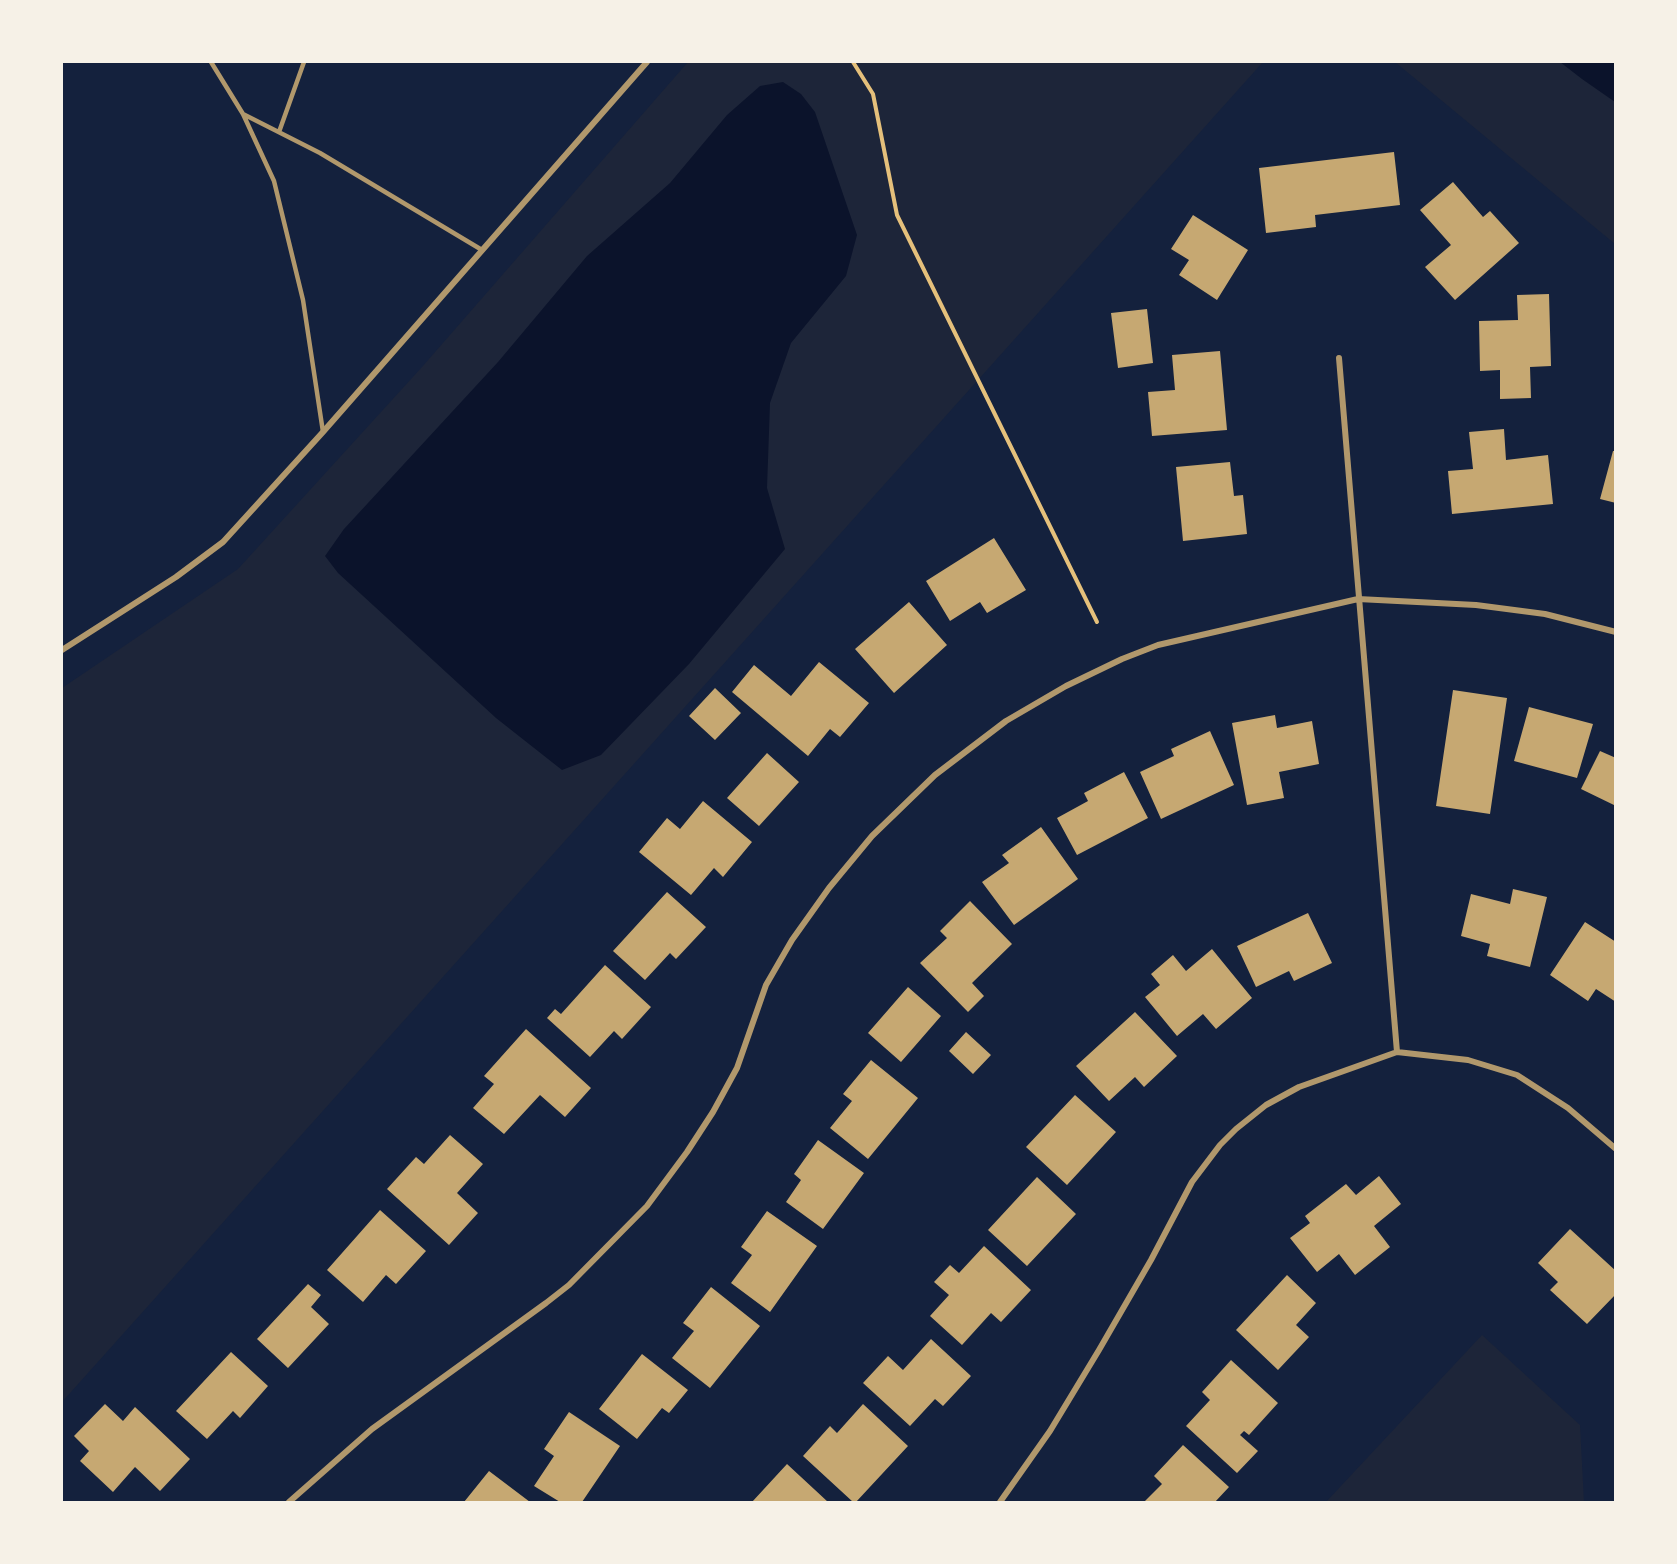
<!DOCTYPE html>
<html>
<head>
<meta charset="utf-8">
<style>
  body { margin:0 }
  #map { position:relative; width:1677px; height:1564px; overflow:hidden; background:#14213d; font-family:Lora,serif }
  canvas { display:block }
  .frame { position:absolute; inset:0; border:63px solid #f6f1e7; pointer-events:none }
</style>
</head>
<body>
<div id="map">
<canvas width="1677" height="1564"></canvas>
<div class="frame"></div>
</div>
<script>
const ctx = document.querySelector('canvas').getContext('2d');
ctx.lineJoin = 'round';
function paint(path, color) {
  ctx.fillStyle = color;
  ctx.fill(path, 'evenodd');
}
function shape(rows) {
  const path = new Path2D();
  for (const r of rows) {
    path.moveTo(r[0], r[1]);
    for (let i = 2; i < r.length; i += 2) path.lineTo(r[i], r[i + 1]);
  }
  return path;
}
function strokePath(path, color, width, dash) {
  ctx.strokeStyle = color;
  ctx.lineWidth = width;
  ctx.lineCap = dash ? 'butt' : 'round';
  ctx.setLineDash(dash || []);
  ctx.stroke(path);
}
paint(shape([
  [688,62,1263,62,62,1402,62,688,238,569,422,367],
  [1395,62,1615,62,1615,244],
  [1482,1335,1580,1425,1584,1502,1326,1502]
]), '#1d2539');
paint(shape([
  [1560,62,1615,62,1615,102,1582,79],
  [783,82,801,94,815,112,857,235,846,276,791,343,770,403,767,488,785,549,689,664,601,755,562,770,496,718,338,573,325,556,344,529,498,362,587,256,670,183,727,115,760,86]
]), '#0b132b');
paint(shape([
  [1394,152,1400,205,1315,215,1316,227,1266,233,1259,168],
  [1453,182,1483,217,1490,211,1519,243,1455,300,1425,267,1451,245,1420,210],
  [1193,215,1248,250,1217,300,1179,275,1189,260,1171,249],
  [1549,294,1551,366,1530,367,1531,398,1500,399,1500,370,1480,371,1479,321,1518,320,1517,295],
  [1147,309,1153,363,1118,368,1111,313],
  [1220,351,1227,430,1152,436,1148,392,1175,390,1172,355],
  [1504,429,1506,460,1548,455,1553,504,1452,514,1448,471,1473,469,1469,432],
  [1613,451,1616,451,1616,503,1600,499],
  [1230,462,1234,496,1243,495,1247,534,1183,541,1176,467],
  [994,538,1026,590,987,613,980,602,950,621,926,581],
  [909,602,947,645,894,693,855,649],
  [819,662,869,703,840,737,830,729,808,756,732,692,754,665,791,696],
  [715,688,741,713,715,740,689,716],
  [1453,690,1507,698,1490,814,1436,806],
  [1529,707,1593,724,1577,778,1514,761],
  [1275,715,1277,728,1312,721,1319,764,1279,772,1284,798,1247,805,1232,723],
  [1210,731,1234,785,1161,819,1140,772,1174,756,1171,749],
  [1600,751,1616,758,1616,806,1581,789],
  [767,753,799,782,759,826,727,798],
  [1124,772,1148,818,1077,855,1057,818,1088,801,1084,793],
  [703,801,752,842,723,877,714,868,691,895,639,852,667,818,680,829],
  [1041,827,1078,879,1014,925,982,882,1009,863,1002,855],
  [1513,889,1547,897,1530,967,1487,956,1490,944,1461,936,1471,894,1510,904],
  [667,892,706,927,676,959,670,953,645,980,613,951],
  [970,901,1012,944,972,983,984,996,968,1012,920,963,947,938,940,931],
  [1308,913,1332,963,1294,981,1289,971,1256,987,1237,946],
  [1585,922,1616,942,1616,1002,1596,989,1588,1001,1550,975],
  [1212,949,1252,998,1216,1029,1203,1014,1177,1036,1145,997,1160,985,1151,974,1173,955,1186,971],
  [605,965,651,1007,622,1039,614,1031,590,1057,547,1018,555,1009,561,1014],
  [908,987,941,1016,901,1062,868,1033],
  [1135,1012,1177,1056,1144,1087,1135,1077,1109,1101,1076,1066],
  [526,1029,591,1088,565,1117,540,1095,504,1134,473,1108,494,1084,484,1076],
  [966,1032,991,1055,973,1074,949,1051],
  [871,1060,918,1098,868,1159,830,1128,852,1101,843,1094],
  [1075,1095,1116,1132,1067,1185,1026,1147],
  [450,1135,483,1164,457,1193,478,1213,449,1245,387,1189,416,1157,424,1164],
  [818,1140,864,1173,823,1229,786,1202,801,1180,794,1174],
  [1379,1176,1401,1204,1374,1226,1390,1247,1355,1275,1339,1254,1317,1272,1290,1238,1310,1223,1305,1216,1346,1184,1356,1195],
  [1037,1177,1076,1214,1027,1266,988,1230],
  [380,1210,426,1251,396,1284,386,1275,363,1302,327,1270],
  [767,1211,817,1246,770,1312,731,1283,752,1255,741,1247],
  [1570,1229,1616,1271,1616,1294,1587,1324,1550,1290,1558,1282,1538,1263],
  [984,1246,1031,1290,1001,1322,991,1313,962,1345,930,1316,949,1295,934,1282,950,1265,959,1273],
  [1287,1275,1316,1303,1296,1325,1309,1337,1278,1370,1236,1330],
  [308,1284,321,1295,311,1307,329,1324,288,1368,257,1339],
  [711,1287,760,1326,710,1388,672,1358,694,1331,683,1323],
  [931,1339,971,1376,943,1406,935,1399,910,1426,863,1383,888,1356,903,1370],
  [231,1352,268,1386,240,1418,233,1411,207,1439,176,1411],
  [642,1354,688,1390,669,1413,662,1408,637,1439,599,1409],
  [1231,1360,1278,1403,1249,1435,1244,1431,1240,1435,1258,1451,1237,1473,1186,1426,1210,1400,1202,1392],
  [105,1404,123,1421,135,1407,190,1459,160,1491,135,1467,113,1492,80,1461,89,1451,74,1436],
  [863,1404,908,1446,856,1502,853,1502,803,1456,830,1426,837,1433],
  [569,1412,620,1446,582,1502,560,1502,534,1486,554,1456,544,1449],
  [1183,1445,1229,1487,1215,1502,1144,1502,1162,1484,1154,1476],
  [787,1464,828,1502,752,1502],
  [489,1471,530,1502,464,1502]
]), '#c6a872');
strokePath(shape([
  [853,62,873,94,897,215,1097,622]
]), '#e5c07b', 4);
strokePath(shape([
  [211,62,243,114,274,181,303,300,323,432],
  [243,114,320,153,482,250],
  [279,132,304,62]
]), '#b1986c', 4.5);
strokePath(shape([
  [1339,358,1397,1052],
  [62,650,176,577,223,542,323,432,647,62],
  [289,1502,372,1429,546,1303,569,1285,647,1206,687,1152,713,1112,737,1068,766,985,792,940,829,888,872,836,935,775,1006,721,1066,686,1122,659,1158,645,1358,599,1476,605,1545,614,1616,632],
  [1000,1502,1050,1431,1099,1350,1151,1260,1192,1182,1220,1145,1236,1129,1266,1105,1299,1087,1397,1052,1468,1060,1517,1075,1568,1108,1616,1149]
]), '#b1986c', 6);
</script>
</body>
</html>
